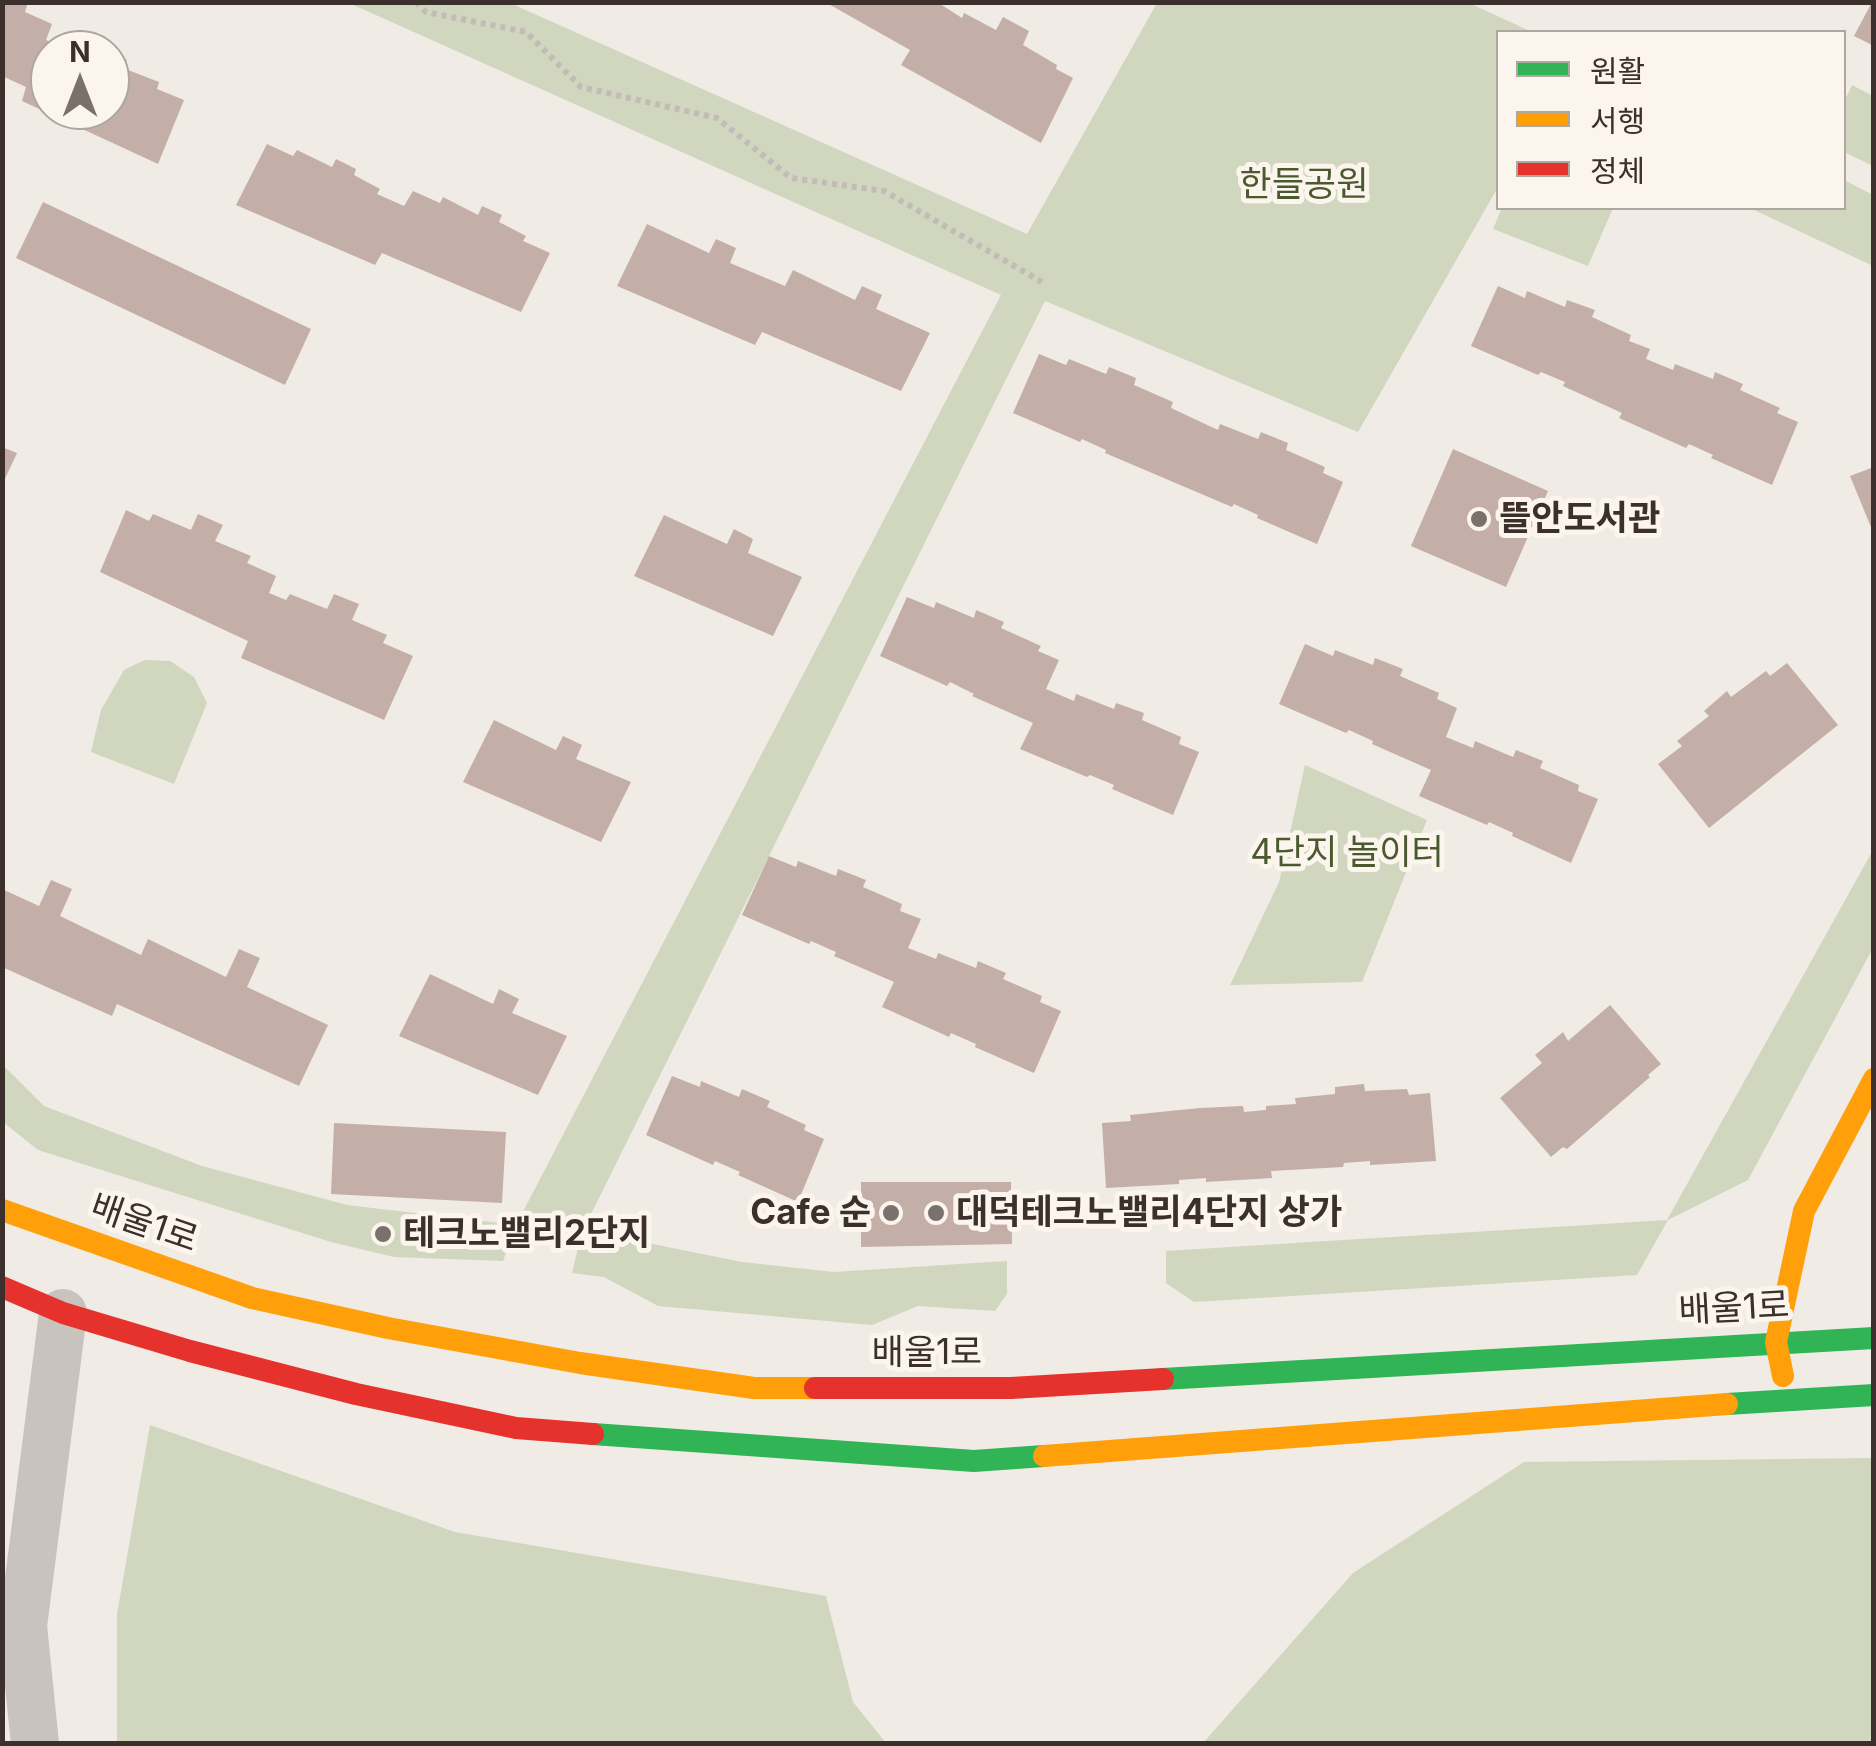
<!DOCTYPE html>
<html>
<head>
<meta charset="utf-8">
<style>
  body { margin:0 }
  #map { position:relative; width:1876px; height:1746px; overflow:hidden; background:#f0ebe5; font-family:Inter,"Noto Sans KR",sans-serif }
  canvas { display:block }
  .frame { position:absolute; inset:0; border:5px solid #3b302b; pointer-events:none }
  .legend { position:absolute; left:1496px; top:30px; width:350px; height:180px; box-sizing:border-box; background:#fbf5ee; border:2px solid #aea6a0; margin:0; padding:12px 18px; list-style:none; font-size:30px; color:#3b302b }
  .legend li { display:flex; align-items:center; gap:20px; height:50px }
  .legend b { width:50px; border:2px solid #aea6a0 }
  .north { position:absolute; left:30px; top:30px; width:100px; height:100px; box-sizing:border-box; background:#fbf5ee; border:2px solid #aea6a0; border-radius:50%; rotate:0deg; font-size:28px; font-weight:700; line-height:40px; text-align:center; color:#3b302b }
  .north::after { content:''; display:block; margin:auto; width:35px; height:45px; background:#7a716c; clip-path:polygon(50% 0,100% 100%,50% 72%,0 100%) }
</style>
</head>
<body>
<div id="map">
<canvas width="1876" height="1746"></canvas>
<div class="frame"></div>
<ul class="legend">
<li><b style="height:12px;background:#30b455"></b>원활</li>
<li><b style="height:12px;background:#ff9f0a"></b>서행</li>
<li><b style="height:12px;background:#e5322d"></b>정체</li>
</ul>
<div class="north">N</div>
</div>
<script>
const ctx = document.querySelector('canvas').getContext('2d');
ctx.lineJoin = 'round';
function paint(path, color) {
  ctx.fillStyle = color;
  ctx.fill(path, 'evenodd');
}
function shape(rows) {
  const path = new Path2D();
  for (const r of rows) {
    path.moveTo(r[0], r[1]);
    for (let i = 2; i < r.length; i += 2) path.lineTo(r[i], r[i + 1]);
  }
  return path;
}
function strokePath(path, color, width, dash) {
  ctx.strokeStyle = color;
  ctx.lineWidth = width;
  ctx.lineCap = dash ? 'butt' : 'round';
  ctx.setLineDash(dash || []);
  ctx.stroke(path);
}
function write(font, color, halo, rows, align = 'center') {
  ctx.font = font + ' Inter,"Noto Sans KR",sans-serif';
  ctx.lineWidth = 10;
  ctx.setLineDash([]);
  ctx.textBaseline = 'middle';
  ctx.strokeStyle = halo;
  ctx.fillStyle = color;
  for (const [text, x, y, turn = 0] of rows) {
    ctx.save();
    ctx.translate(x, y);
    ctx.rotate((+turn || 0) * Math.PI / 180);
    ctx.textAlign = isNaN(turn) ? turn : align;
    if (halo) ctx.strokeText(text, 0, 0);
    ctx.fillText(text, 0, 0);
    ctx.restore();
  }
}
paint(shape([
  [349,3,510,3,1027,234,1157,3,1469,3,1532,32,1498,32,1498,187,1358,432,1045,301,583,1230,742,1262,834,1272,1007,1261,1007,1294,995,1311,918,1306,872,1325,658,1306,604,1277,572,1273,582,1231,516,1226,503,1261,394,1257,331,1242,38,1150,3,1122,3,1065,44,1106,202,1166,347,1205,516,1225,1001,295],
  [1852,85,1873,96,1873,166,1844,152,1844,102],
  [1844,180,1873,195,1873,266,1750,208,1844,208],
  [1502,208,1613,208,1588,266,1493,229],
  [145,660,170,661,194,677,207,703,174,784,91,752,101,710,124,670],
  [1305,765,1427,820,1362,982,1230,985,1279,882],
  [1873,850,1873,948,1748,1180,1668,1220,1637,1275,1194,1302,1166,1283,1166,1251,1667,1220],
  [150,1425,455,1532,826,1596,853,1702,886,1743,117,1743,117,1614],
  [1873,1458,1873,1743,1203,1743,1353,1573,1524,1462]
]), '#d1d6bf');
paint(shape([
  [2,2,27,5,25,12,52,24,46,40,68,50,50,50,50,110,110,110,110,53,127,60,123,68,159,82,157,89,184,100,158,164,22,101,26,87,2,76],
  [825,2,937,2,962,18,964,13,996,30,1003,17,1029,31,1023,45,1057,65,1056,69,1073,78,1041,143,901,65,910,50],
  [1872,2,1874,2,1874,46,1854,36],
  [267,144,293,156,297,150,332,167,336,159,356,169,354,175,380,189,377,194,404,206,413,191,440,203,443,197,478,215,482,206,502,215,499,222,526,236,523,241,550,253,521,312,382,253,375,265,236,205],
  [43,202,311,329,285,385,16,258],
  [647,224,709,253,716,239,736,248,730,263,785,286,793,270,855,300,862,286,882,295,876,309,930,333,901,391,762,332,755,345,617,286],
  [1498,286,1525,298,1527,291,1565,307,1567,300,1595,310,1592,317,1631,335,1629,341,1650,349,1646,359,1673,370,1675,364,1713,379,1715,372,1743,384,1740,390,1780,408,1777,413,1798,422,1772,485,1711,458,1713,455,1689,444,1686,448,1619,418,1622,413,1563,386,1565,382,1541,372,1538,375,1471,346],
  [1039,354,1066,365,1069,359,1106,374,1109,367,1136,378,1134,385,1173,402,1171,408,1218,430,1220,424,1258,439,1261,432,1288,443,1286,450,1325,467,1323,473,1343,482,1317,544,1257,518,1258,515,1234,504,1232,507,1105,453,1106,450,1082,439,1080,442,1013,413],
  [2,447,17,453,2,485],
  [1453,449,1548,491,1506,587,1411,546],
  [1874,467,1874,532,1873,532,1850,476],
  [126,510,149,521,153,514,191,530,198,514,223,525,215,541,251,556,247,563,276,576,269,593,286,600,290,594,327,609,334,594,359,604,352,620,387,635,383,643,413,656,384,720,241,658,248,641,100,572],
  [664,515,727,544,734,529,753,539,748,553,802,577,773,636,634,576],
  [907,597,934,608,936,602,974,618,976,610,1004,622,1001,628,1041,646,1038,651,1059,660,1046,689,1074,701,1076,694,1114,709,1116,703,1144,713,1142,720,1181,737,1179,744,1199,752,1173,815,1112,789,1114,785,1090,775,1087,777,1020,749,1033,723,972,696,974,694,950,682,947,686,880,656],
  [1305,644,1333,656,1335,650,1373,665,1375,658,1403,669,1400,676,1439,693,1437,699,1457,708,1446,737,1473,748,1475,741,1513,757,1516,750,1543,761,1540,768,1579,785,1578,791,1598,799,1571,863,1512,836,1513,833,1489,822,1487,825,1419,796,1431,770,1372,744,1373,741,1349,730,1346,733,1279,704],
  [1787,663,1838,725,1709,828,1658,764,1682,746,1677,741,1709,716,1704,711,1727,691,1731,697,1766,671,1770,676],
  [494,720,556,750,563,736,582,745,576,759,631,782,601,842,463,782],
  [769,856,796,867,798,861,836,876,838,869,866,880,863,887,902,904,900,911,921,919,908,948,936,959,938,953,976,968,978,961,1006,973,1003,979,1042,996,1040,1002,1061,1011,1034,1073,975,1047,976,1044,951,1033,949,1037,882,1007,894,982,834,956,836,952,811,941,809,944,742,915],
  [51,880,72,889,60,916,141,955,148,939,226,977,239,949,260,958,247,987,328,1025,299,1086,117,1004,112,1016,2,967,2,889,39,906],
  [430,974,493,1004,499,989,519,999,512,1013,567,1036,538,1095,399,1036],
  [1610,1005,1661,1064,1648,1075,1650,1077,1567,1149,1563,1147,1551,1157,1500,1098,1542,1063,1535,1055,1563,1032,1568,1041],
  [672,1076,700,1087,701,1081,739,1097,742,1089,770,1101,767,1107,806,1125,804,1130,824,1139,798,1202,738,1175,740,1172,715,1161,713,1165,646,1135],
  [1364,1084,1365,1091,1407,1089,1409,1095,1430,1093,1436,1161,1370,1165,1370,1161,1344,1163,1343,1167,1271,1171,1272,1178,1206,1182,1206,1178,1179,1180,1179,1184,1106,1188,1102,1123,1131,1121,1130,1115,1200,1108,1243,1106,1244,1112,1266,1110,1266,1106,1296,1104,1295,1098,1335,1094,1335,1087],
  [334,1123,506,1132,502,1203,331,1194],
  [861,1182,1011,1182,1012,1244,861,1247]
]), '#c3afa7');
strokePath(shape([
  [416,2,426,12,526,32,581,87,717,118,791,178,884,191,1042,282]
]), '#c2bbb6', 6, [5, 5]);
strokePath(shape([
  [35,1744,23,1626,63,1313]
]), '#c9c3be', 48);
strokePath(shape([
  [1163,1379,1874,1338],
  [1727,1404,1874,1395],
  [593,1434,974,1461,1044,1456]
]), '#30b455', 22);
strokePath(shape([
  [2,1210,252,1298,388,1328,580,1363,754,1388,815,1388],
  [1783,1376,1776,1342,1804,1211,1874,1079],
  [1044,1456,1727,1404]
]), '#ff9f0a', 22);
strokePath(shape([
  [2,1287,63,1313,190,1351,356,1394,516,1428,593,1434],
  [815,1388,1011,1388,1163,1379]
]), '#e5322d', 22);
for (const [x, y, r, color] of [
  [1479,519,10,"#7a716c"],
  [891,1213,10,"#7a716c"],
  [936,1213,10,"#7a716c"],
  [383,1234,10,"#7a716c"]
]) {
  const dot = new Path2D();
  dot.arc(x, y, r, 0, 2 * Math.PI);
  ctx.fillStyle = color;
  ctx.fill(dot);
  strokePath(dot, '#fbf5ee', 4);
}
write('35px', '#4a5a2e', '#fbf5ee', [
  ["한들공원",1304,185],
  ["4단지 놀이터",1347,853]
]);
write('bold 35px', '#3b302b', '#fbf5ee', [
  ["뜰안도서관",1499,519],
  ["Cafe 순",871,1213,"right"],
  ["대덕테크노밸리4단지 상가",956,1213],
  ["테크노밸리2단지",403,1234]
], 'left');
write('35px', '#3b302b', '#fbf5ee', [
  ["배울1로",144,1224,19],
  ["배울1로",1734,1309,-3],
  ["배울1로",927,1353]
]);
</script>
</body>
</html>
